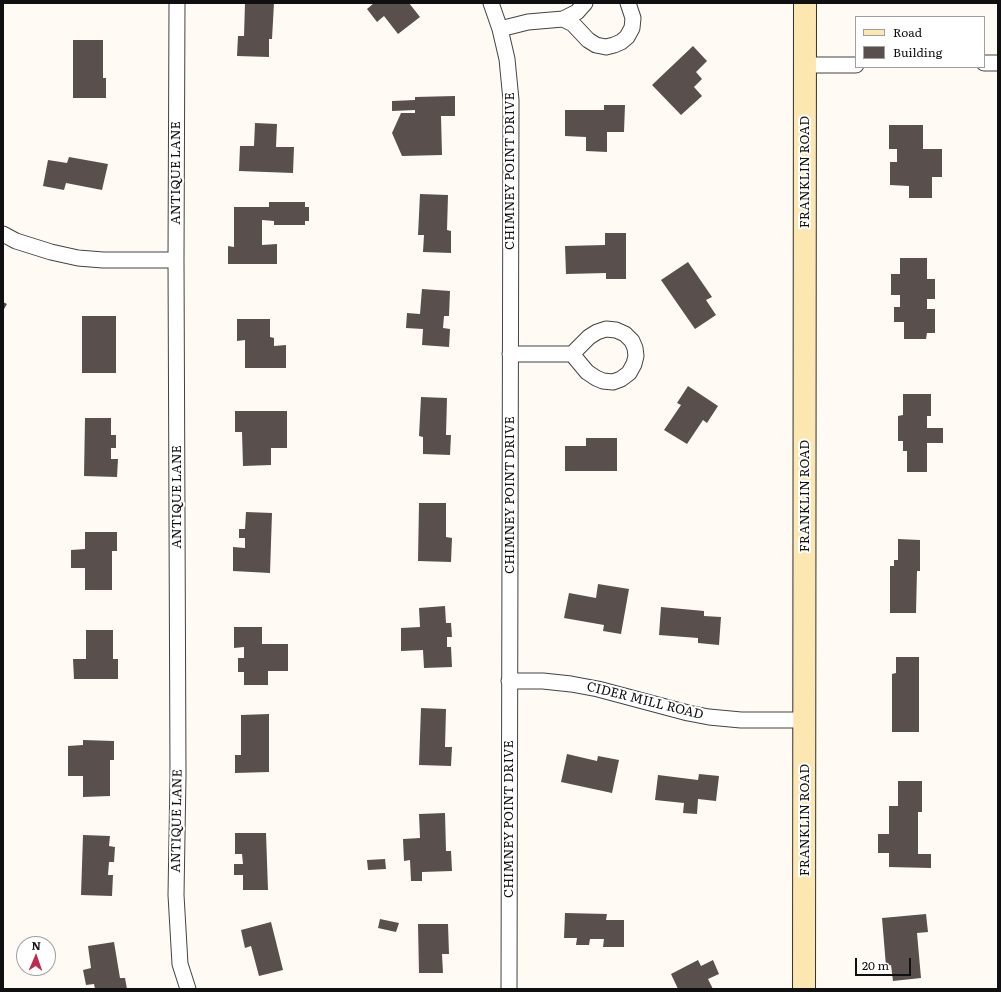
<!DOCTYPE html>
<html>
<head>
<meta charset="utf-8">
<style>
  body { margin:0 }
  #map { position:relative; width:1001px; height:992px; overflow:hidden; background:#fffbf4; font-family:Literata,serif }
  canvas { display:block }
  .frame { position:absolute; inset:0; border:4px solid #101010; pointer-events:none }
  .legend { position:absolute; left:855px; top:16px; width:130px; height:52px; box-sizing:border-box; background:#fff; border:1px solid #9f9f9f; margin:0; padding:5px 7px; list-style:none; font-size:12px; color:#101010 }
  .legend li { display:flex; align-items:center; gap:8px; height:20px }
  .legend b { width:20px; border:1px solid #9f9f9f }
  .north { position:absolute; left:16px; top:936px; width:40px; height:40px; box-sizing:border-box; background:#fff; border:1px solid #9f9f9f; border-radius:50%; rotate:2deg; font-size:11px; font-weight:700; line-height:16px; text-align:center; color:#101010 }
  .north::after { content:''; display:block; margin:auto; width:14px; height:18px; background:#bf294c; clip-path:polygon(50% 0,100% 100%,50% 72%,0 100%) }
  .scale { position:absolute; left:855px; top:958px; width:56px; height:18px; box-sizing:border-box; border:2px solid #101010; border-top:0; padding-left:5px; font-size:12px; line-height:14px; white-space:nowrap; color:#101010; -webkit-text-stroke:3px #fff; paint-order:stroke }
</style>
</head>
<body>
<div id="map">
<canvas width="1001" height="992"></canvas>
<div class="frame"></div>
<ul class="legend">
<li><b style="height:5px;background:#fde7b0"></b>Road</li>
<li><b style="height:11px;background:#594f4d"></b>Building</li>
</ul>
<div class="north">N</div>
<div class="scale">20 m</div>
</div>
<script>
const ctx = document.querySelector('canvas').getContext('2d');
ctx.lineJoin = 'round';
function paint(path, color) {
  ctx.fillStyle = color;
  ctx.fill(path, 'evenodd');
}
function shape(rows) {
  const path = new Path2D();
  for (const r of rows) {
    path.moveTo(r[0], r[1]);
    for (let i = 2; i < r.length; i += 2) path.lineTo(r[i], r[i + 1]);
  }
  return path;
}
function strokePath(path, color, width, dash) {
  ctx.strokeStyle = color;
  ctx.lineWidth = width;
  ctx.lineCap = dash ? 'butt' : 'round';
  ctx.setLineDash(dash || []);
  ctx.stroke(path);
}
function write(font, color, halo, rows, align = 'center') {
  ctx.font = font + ' Literata,serif';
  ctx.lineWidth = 4;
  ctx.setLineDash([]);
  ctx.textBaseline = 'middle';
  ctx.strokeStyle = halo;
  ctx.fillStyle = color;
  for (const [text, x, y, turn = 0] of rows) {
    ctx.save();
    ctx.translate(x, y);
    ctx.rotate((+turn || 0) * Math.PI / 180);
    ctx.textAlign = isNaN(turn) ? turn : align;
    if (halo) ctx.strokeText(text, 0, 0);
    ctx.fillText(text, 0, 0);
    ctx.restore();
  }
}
paint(shape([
  [245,3,274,3,272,39,269,39,269,57,237,56,238,36,244,36],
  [374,3,409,3,420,17,398,34,384,16,377,22,367,9],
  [73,40,103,40,103,78,106,78,106,98,73,98],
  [693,46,707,61,696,72,702,79,694,87,702,96,681,115,652,85],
  [455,96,455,116,441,116,442,155,402,156,392,133,401,113,415,113,415,110,392,111,392,101,415,100,415,97],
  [604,105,625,105,624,132,607,132,607,152,586,151,586,137,565,136,565,110,604,110],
  [255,123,277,124,276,147,294,147,293,173,239,171,240,146,254,146],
  [889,125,923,125,923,149,942,149,942,177,932,177,932,198,909,198,909,186,890,185,890,162,897,162,897,149,889,149],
  [69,157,108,164,102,190,66,183,64,190,43,186,48,160,67,163],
  [420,194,448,195,447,230,451,231,451,253,423,252,424,235,418,235],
  [269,202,305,202,305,207,309,207,309,221,305,221,305,225,274,225,274,221,262,220,262,245,277,244,277,264,228,264,228,246,234,247,234,207,269,207],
  [605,233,626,233,626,279,606,279,606,273,566,274,565,246,605,245],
  [900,258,927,258,927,279,935,279,935,299,927,299,927,309,935,309,935,333,927,333,926,339,904,339,904,322,894,322,894,307,900,307,900,295,891,295,891,274,900,274],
  [688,262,712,297,706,300,716,315,695,329,661,280],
  [422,289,450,291,449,316,444,316,443,328,450,329,449,347,422,345,423,329,406,328,407,313,420,314],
  [3,302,7,304,3,311],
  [82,316,116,316,116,373,82,373],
  [237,319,270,319,270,337,274,338,274,346,286,345,286,368,245,368,245,340,237,341],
  [688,386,718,406,707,423,703,420,687,444,664,430,681,405,677,403],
  [903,394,931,394,931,416,927,416,927,428,943,428,943,443,927,443,927,472,907,472,907,451,903,451,903,441,898,441,898,416,903,415],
  [421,397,447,398,446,435,451,435,450,455,423,454,423,437,419,436],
  [235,411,287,411,287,448,271,448,271,465,243,466,242,432,235,432],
  [85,418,111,418,111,435,116,435,116,448,111,448,111,459,118,459,117,477,84,476],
  [586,438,617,438,617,471,565,471,565,446,586,446],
  [419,503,446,503,446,537,452,538,451,562,418,561],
  [246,512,272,513,270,573,233,571,233,547,245,548,245,538,239,538,239,529,245,529],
  [85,532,117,532,117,551,112,551,112,590,85,590,85,568,71,568,71,550,85,549],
  [898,539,920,540,920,571,917,571,916,613,890,613,890,566,894,566,894,560,898,560],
  [598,584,629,589,621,634,603,631,604,625,564,618,569,593,596,598],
  [445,606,446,623,451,623,452,637,447,637,447,647,451,647,452,667,424,668,423,650,401,651,401,628,420,627,419,608],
  [661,607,704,611,704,616,721,617,719,645,698,643,698,638,659,635],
  [234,627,262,627,262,644,288,644,288,671,268,671,268,685,244,685,244,672,238,672,238,658,244,658,244,647,234,648],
  [86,630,113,630,113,659,118,659,118,679,74,679,73,659,86,659],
  [896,657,919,657,919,732,892,732,892,674,896,673],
  [421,708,446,709,445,747,452,747,451,766,419,765],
  [269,714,269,772,235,773,235,755,241,755,241,715],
  [83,740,114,741,114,760,110,760,110,796,83,797,83,776,68,776,68,746,83,745],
  [567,754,597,761,598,756,619,760,612,793,561,782],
  [699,774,719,776,716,801,698,799,697,814,683,813,684,803,655,800,658,775,698,780],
  [898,781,922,781,922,812,918,812,918,854,931,854,931,868,889,867,889,853,878,853,878,834,889,834,889,806,898,806],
  [445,813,446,851,451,851,452,871,422,872,422,881,411,881,410,860,404,861,403,839,420,838,419,814],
  [235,833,266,833,268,890,243,890,243,875,234,875,234,864,243,864,242,854,235,854],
  [83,835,110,836,109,846,115,847,114,862,109,862,108,875,113,875,112,896,81,895],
  [385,859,386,869,368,870,367,860],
  [565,913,607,914,606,920,624,920,624,947,603,947,604,939,590,939,589,945,576,945,577,938,564,938],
  [926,914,928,932,917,933,921,978,893,981,891,965,886,966,882,918],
  [380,919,399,923,396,932,378,928],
  [271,922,283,970,259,976,251,946,245,948,241,930],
  [418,924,448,924,449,954,442,954,443,973,419,973],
  [114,942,120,978,125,978,127,989,95,989,94,984,86,985,83,970,91,968,88,946],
  [698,960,701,966,713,960,719,974,708,979,713,989,678,989,671,974]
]), '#594f4d');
const street = shape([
  [177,3,176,260,178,776,176,895,180,964,188,989],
  [491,3,500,29,507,59,511,100,509,989],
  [563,19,573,24,588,40,596,45,606,47,614,45,621,42,627,37,632,28,633,18,628,3],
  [500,29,528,22,563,19,577,12,585,3],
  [984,63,998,63],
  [805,65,856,65],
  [3,234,16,241,51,252,78,258,103,260,176,260],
  [510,354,572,354,587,372,596,378,603,381,613,382,621,379,629,373,634,364,636,356,635,348,632,341,625,334,616,330,606,329,597,332,589,337,572,354],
  [509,681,543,681,571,684,598,689,688,713,709,717,741,720,805,720]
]);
const secondary = shape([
  [804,989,805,3]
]);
strokePath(street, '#434343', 17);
strokePath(secondary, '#323232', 24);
strokePath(street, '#fff', 15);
strokePath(secondary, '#fde7b0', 22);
write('13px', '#101010', '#fff', [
  ["CHIMNEY POINT DRIVE",510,171,-90],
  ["FRANKLIN ROAD",805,172,-90],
  ["ANTIQUE LANE",176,173,-90],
  ["CHIMNEY POINT DRIVE",510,495,-90],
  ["FRANKLIN ROAD",805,496,-90],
  ["ANTIQUE LANE",177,497,-90],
  ["CIDER MILL ROAD",645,701,14],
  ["CHIMNEY POINT DRIVE",509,819,-90],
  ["FRANKLIN ROAD",805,820,-90],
  ["ANTIQUE LANE",177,821,-89]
]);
</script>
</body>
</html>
